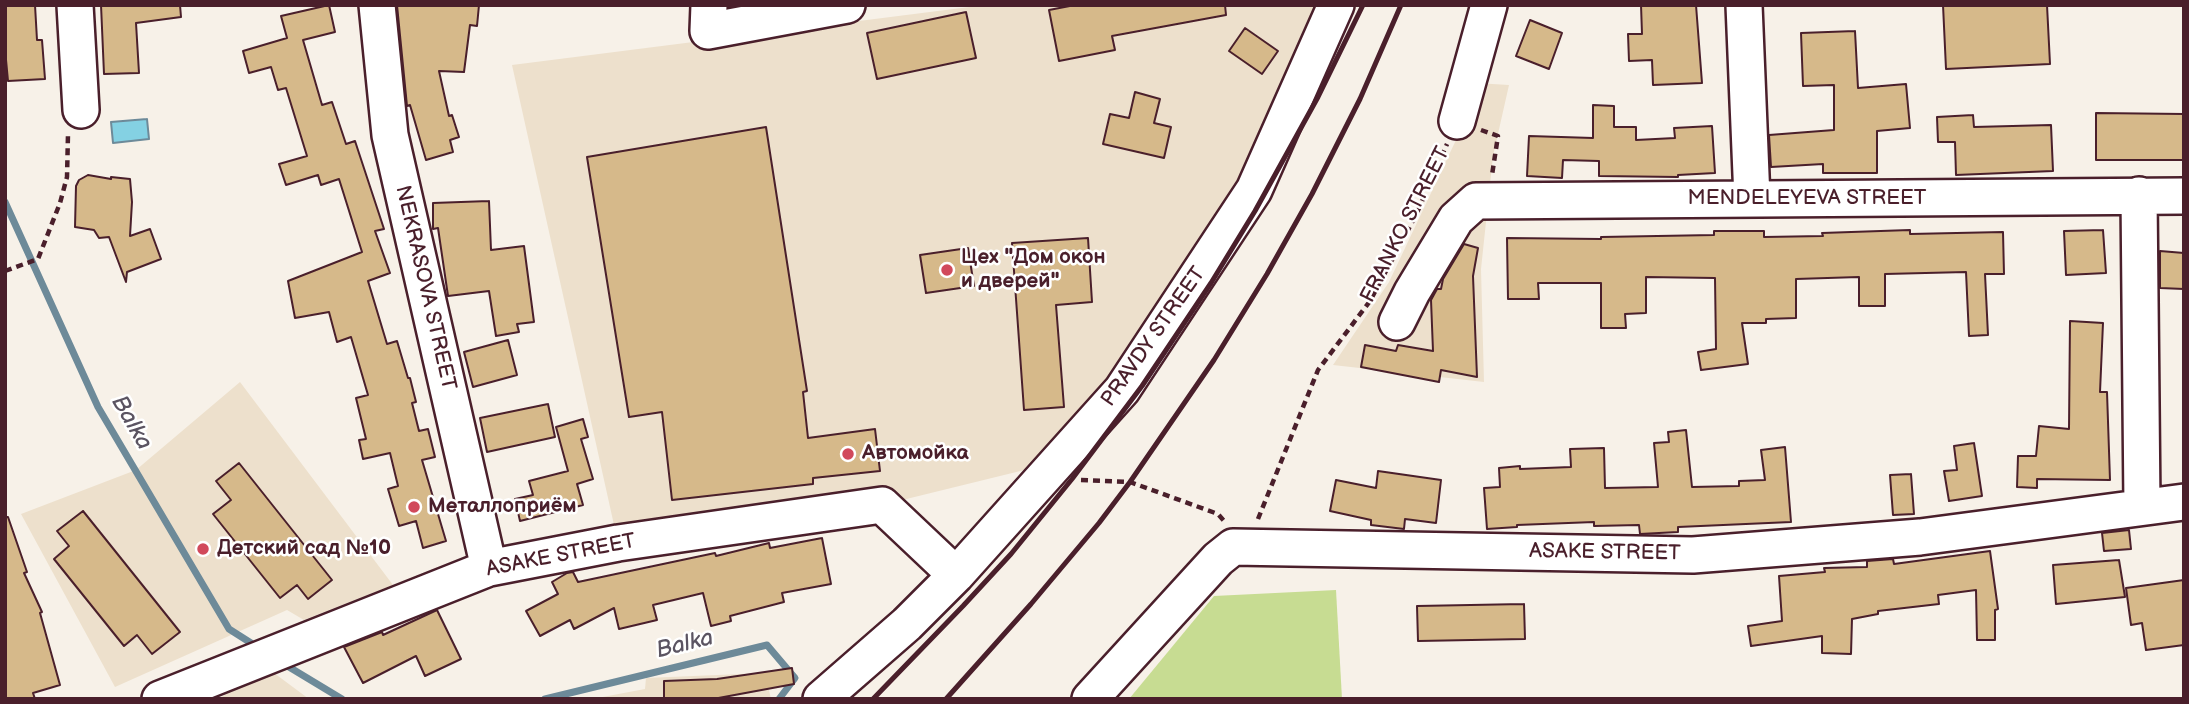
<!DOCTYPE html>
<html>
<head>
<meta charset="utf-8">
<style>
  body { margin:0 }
  #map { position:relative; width:2189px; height:704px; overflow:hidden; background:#f7f1e8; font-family:"Balsamiq Sans",sans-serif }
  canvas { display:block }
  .frame { position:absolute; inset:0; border:7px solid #4a1f2b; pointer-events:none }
</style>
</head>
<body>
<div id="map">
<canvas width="2189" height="704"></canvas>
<div class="frame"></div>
</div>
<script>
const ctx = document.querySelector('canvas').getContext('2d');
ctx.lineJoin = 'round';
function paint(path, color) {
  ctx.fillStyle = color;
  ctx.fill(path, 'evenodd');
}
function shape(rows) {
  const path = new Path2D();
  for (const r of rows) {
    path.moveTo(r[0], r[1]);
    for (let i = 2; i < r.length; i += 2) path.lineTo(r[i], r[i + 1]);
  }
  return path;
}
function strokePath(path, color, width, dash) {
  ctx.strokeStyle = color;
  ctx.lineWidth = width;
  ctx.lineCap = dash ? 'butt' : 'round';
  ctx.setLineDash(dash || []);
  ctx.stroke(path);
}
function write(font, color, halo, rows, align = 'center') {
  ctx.font = font + ' "Balsamiq Sans",sans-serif';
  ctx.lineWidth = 5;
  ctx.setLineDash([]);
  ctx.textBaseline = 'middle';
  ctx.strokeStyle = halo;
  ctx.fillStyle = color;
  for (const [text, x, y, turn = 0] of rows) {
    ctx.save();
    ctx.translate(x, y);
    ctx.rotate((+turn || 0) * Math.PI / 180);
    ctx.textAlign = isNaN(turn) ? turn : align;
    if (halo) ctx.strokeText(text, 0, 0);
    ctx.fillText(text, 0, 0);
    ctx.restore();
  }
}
paint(shape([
  [985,5,1336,5,1254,190,1057,462,882,505,618,543,512,65],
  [1476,83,1509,85,1493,156,1481,269,1484,382,1333,365,1389,282,1464,123],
  [240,382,393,585,304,620,287,610,115,687,21,514,136,470],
  [266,667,309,699,219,699],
  [765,673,771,699,592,699,645,689,646,678]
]), '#ede0cc');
paint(shape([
  [1336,590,1342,699,1129,699,1214,596]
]), '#c7dc92');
const water = shape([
  [147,119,149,139,113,143,111,122,147,119]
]);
paint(water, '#84d1e3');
strokePath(water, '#6d8a99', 2);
strokePath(shape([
  [5,202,98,407,229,629,251,643],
  [289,667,342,699],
  [545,699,767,645,795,678,779,699]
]), '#6d8a99', 7);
const building = shape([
  [5,5,35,5,37,40,42,40,45,79,8,81,5,49,5,5],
  [101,5,180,5,181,17,136,23,139,73,104,74,101,5],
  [329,5,335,32,303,40,322,105,332,102,346,144,355,141,384,229,375,231,390,273,368,281,387,344,397,341,408,378,410,378,416,402,412,403,419,431,428,429,435,457,422,460,446,541,423,548,416,521,399,526,388,489,398,486,390,453,363,459,359,440,366,439,356,398,368,395,351,337,337,342,329,312,295,318,288,281,362,252,339,179,321,185,318,175,286,185,279,164,307,156,286,88,278,90,271,67,249,73,243,51,287,38,281,16,329,5],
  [397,5,479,5,477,26,470,25,464,72,439,71,449,116,452,115,459,137,450,140,453,152,426,160,410,105,407,106,397,5],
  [1075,5,1225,5,1226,15,1112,36,1115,50,1059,61,1049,10,1075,5],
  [1641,5,1696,5,1702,83,1653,85,1652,60,1629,61,1628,34,1642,34,1641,5],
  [1943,5,2047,5,2050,64,1946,69,1943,5],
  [966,12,976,58,877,79,867,33,966,12],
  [1530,20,1562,33,1549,69,1516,56,1530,20],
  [1245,28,1278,51,1262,74,1229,51,1245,28],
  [1855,31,1858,88,1906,84,1910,128,1877,131,1877,173,1823,173,1823,164,1771,167,1769,135,1834,130,1834,85,1803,86,1801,33,1855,31],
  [1135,92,1160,99,1154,123,1171,127,1164,158,1103,144,1110,114,1129,118,1135,92],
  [1593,105,1614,106,1614,127,1636,127,1636,140,1675,138,1674,128,1712,126,1715,173,1678,175,1678,177,1599,176,1599,161,1563,160,1562,178,1527,176,1529,136,1593,138,1593,105],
  [2096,113,2184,114,2184,160,2096,160,2096,113],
  [1973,115,1974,127,2051,125,2053,171,1956,175,1955,142,1938,142,1937,117,1973,115],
  [766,127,807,391,803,392,808,438,875,429,880,471,813,478,813,484,672,500,662,412,629,417,587,157,766,127],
  [88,175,111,179,111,177,130,179,132,202,130,236,150,229,161,259,127,272,126,282,109,237,99,238,94,230,75,227,76,186,79,180,88,175],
  [489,201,491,250,524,246,534,322,517,324,519,332,496,336,489,291,448,296,438,228,433,229,433,203,489,201],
  [1910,230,1910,234,2003,232,2004,274,1985,274,1988,335,1969,336,1966,272,1885,274,1885,306,1859,306,1859,277,1796,279,1796,318,1766,319,1766,323,1742,323,1748,364,1701,370,1698,352,1716,349,1715,278,1646,277,1646,313,1625,314,1626,328,1601,328,1601,283,1538,283,1539,299,1508,299,1507,238,1601,239,1601,237,1714,235,1714,231,1764,231,1764,237,1823,236,1822,233,1910,230],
  [2103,230,2106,273,2066,275,2064,231,2103,230],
  [1088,238,1092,302,1056,305,1064,407,1024,410,1012,243,1088,238],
  [1464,244,1478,248,1473,276,1477,377,1441,370,1439,382,1361,367,1365,345,1396,351,1398,345,1433,351,1431,300,1437,289,1441,289,1443,279,1464,244],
  [968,248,974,286,926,293,920,255,968,248],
  [2160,251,2184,253,2184,289,2160,288,2160,251],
  [2070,321,2103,323,2100,392,2107,392,2110,480,2037,479,2037,488,2017,487,2018,456,2036,456,2039,426,2069,429,2070,321],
  [508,340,517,375,473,387,464,352,508,340],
  [548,404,555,437,487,452,480,418,548,404],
  [583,419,588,437,581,439,593,479,577,484,583,505,520,521,515,499,533,495,529,481,568,471,556,427,583,419],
  [1686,430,1692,487,1739,486,1739,481,1765,480,1761,450,1785,447,1791,522,1678,527,1678,532,1640,534,1639,525,1594,526,1594,522,1517,525,1517,527,1487,529,1484,488,1500,487,1499,468,1520,466,1520,469,1571,467,1570,449,1604,448,1605,488,1658,487,1654,443,1669,442,1668,432,1686,430],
  [1974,443,1982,496,1949,501,1944,471,1957,470,1954,446,1974,443],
  [239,463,332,580,308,599,297,585,280,598,213,514,231,500,216,481,239,463],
  [1378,471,1441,480,1436,523,1405,519,1404,529,1371,525,1371,520,1330,511,1336,480,1376,488,1378,471],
  [1911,474,1914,514,1893,515,1890,475,1911,474],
  [83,511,180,632,152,654,137,635,124,646,54,559,69,546,57,531,83,511],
  [5,517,8,517,27,572,24,573,42,612,40,613,60,685,33,693,35,699,5,699,5,517],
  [2129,530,2131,549,2104,551,2102,533,2129,530],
  [822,538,831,584,782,593,784,602,730,616,731,621,711,626,703,593,653,605,657,620,619,629,614,608,574,629,570,620,540,636,526,611,558,594,552,582,567,573,573,572,578,582,715,553,716,556,769,543,770,548,822,538],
  [1990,551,1998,609,1995,610,1995,640,1977,640,1976,590,1938,595,1939,604,1878,611,1878,614,1852,619,1851,654,1822,653,1822,636,1751,646,1748,626,1782,621,1779,576,1825,572,1824,568,1867,567,1867,561,1893,559,1894,564,1990,551],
  [2119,560,2125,597,2056,604,2053,565,2119,560],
  [2184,580,2184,645,2146,650,2142,623,2131,625,2126,588,2184,580],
  [1524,604,1525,639,1418,641,1417,606,1524,604],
  [437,610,461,659,425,676,416,656,363,683,344,647,382,632,383,635,437,610],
  [792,668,794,684,713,699,664,699,664,681,717,679,792,668]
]);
paint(building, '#d6b98a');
strokePath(building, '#4a1f2b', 2);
const minor = shape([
  [75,5,81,110],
  [377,5,390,135,489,568],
  [709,5,708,31,847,5],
  [1744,5,1752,199],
  [1457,121,1489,5],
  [2139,195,2142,507],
  [1397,322,1412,292,1456,219,1476,201,2184,196],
  [160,699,489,568,618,543,882,505,956,575],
  [821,699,907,624,956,575,1122,390,1254,190,1336,5],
  [1090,699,1218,559,1233,547,1693,555,1920,537,2184,502]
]);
strokePath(minor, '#4a1f2b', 40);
strokePath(shape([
  [1481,130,1498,136,1492,175],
  [5,271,38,259,60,203,67,177,68,134],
  [1081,480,1130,482,1218,514,1224,521],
  [1258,519,1318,370,1370,301,1416,215,1447,144]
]), '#4a1f2b', 4.5, [7, 5]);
strokePath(minor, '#fff', 35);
strokePath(shape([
  [873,699,963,606,1011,554,1072,479,1142,386,1211,283,1255,211,1318,97,1363,5],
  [946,699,1031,604,1099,523,1130,482,1214,360,1267,274,1312,194,1360,99,1401,5]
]), '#4a1f2b', 5);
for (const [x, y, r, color] of [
  [947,270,7,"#d1495b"],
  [848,454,7,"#d1495b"],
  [414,507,7,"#d1495b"],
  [203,549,7,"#d1495b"]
]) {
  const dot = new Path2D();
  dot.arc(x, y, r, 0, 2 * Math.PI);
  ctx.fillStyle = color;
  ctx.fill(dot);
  strokePath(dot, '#fff', 2.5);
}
write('21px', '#4a1f2b', '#fff', [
  ["MENDELEYEVA STREET",1807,199],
  ["FRANKO STREET",1406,225,-63],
  ["NEKRASOVA STREET",425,288,77],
  ["PRAVDY STREET",1154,337,-55],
  ["ASAKE STREET",1605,553,1],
  ["ASAKE STREET",561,556,-11]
]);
write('bold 21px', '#4a1f2b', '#fff', [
  ["Цех \"Дом окон",961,258],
  ["и дверей\"",961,282],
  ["Автомойка",862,454],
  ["Металлоприём",428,507],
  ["Детский сад №10",217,549]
], 'left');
write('italic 23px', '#5b5462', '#fff', [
  ["Balka",131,423,60],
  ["Balka",685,645,-14]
]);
</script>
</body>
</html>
